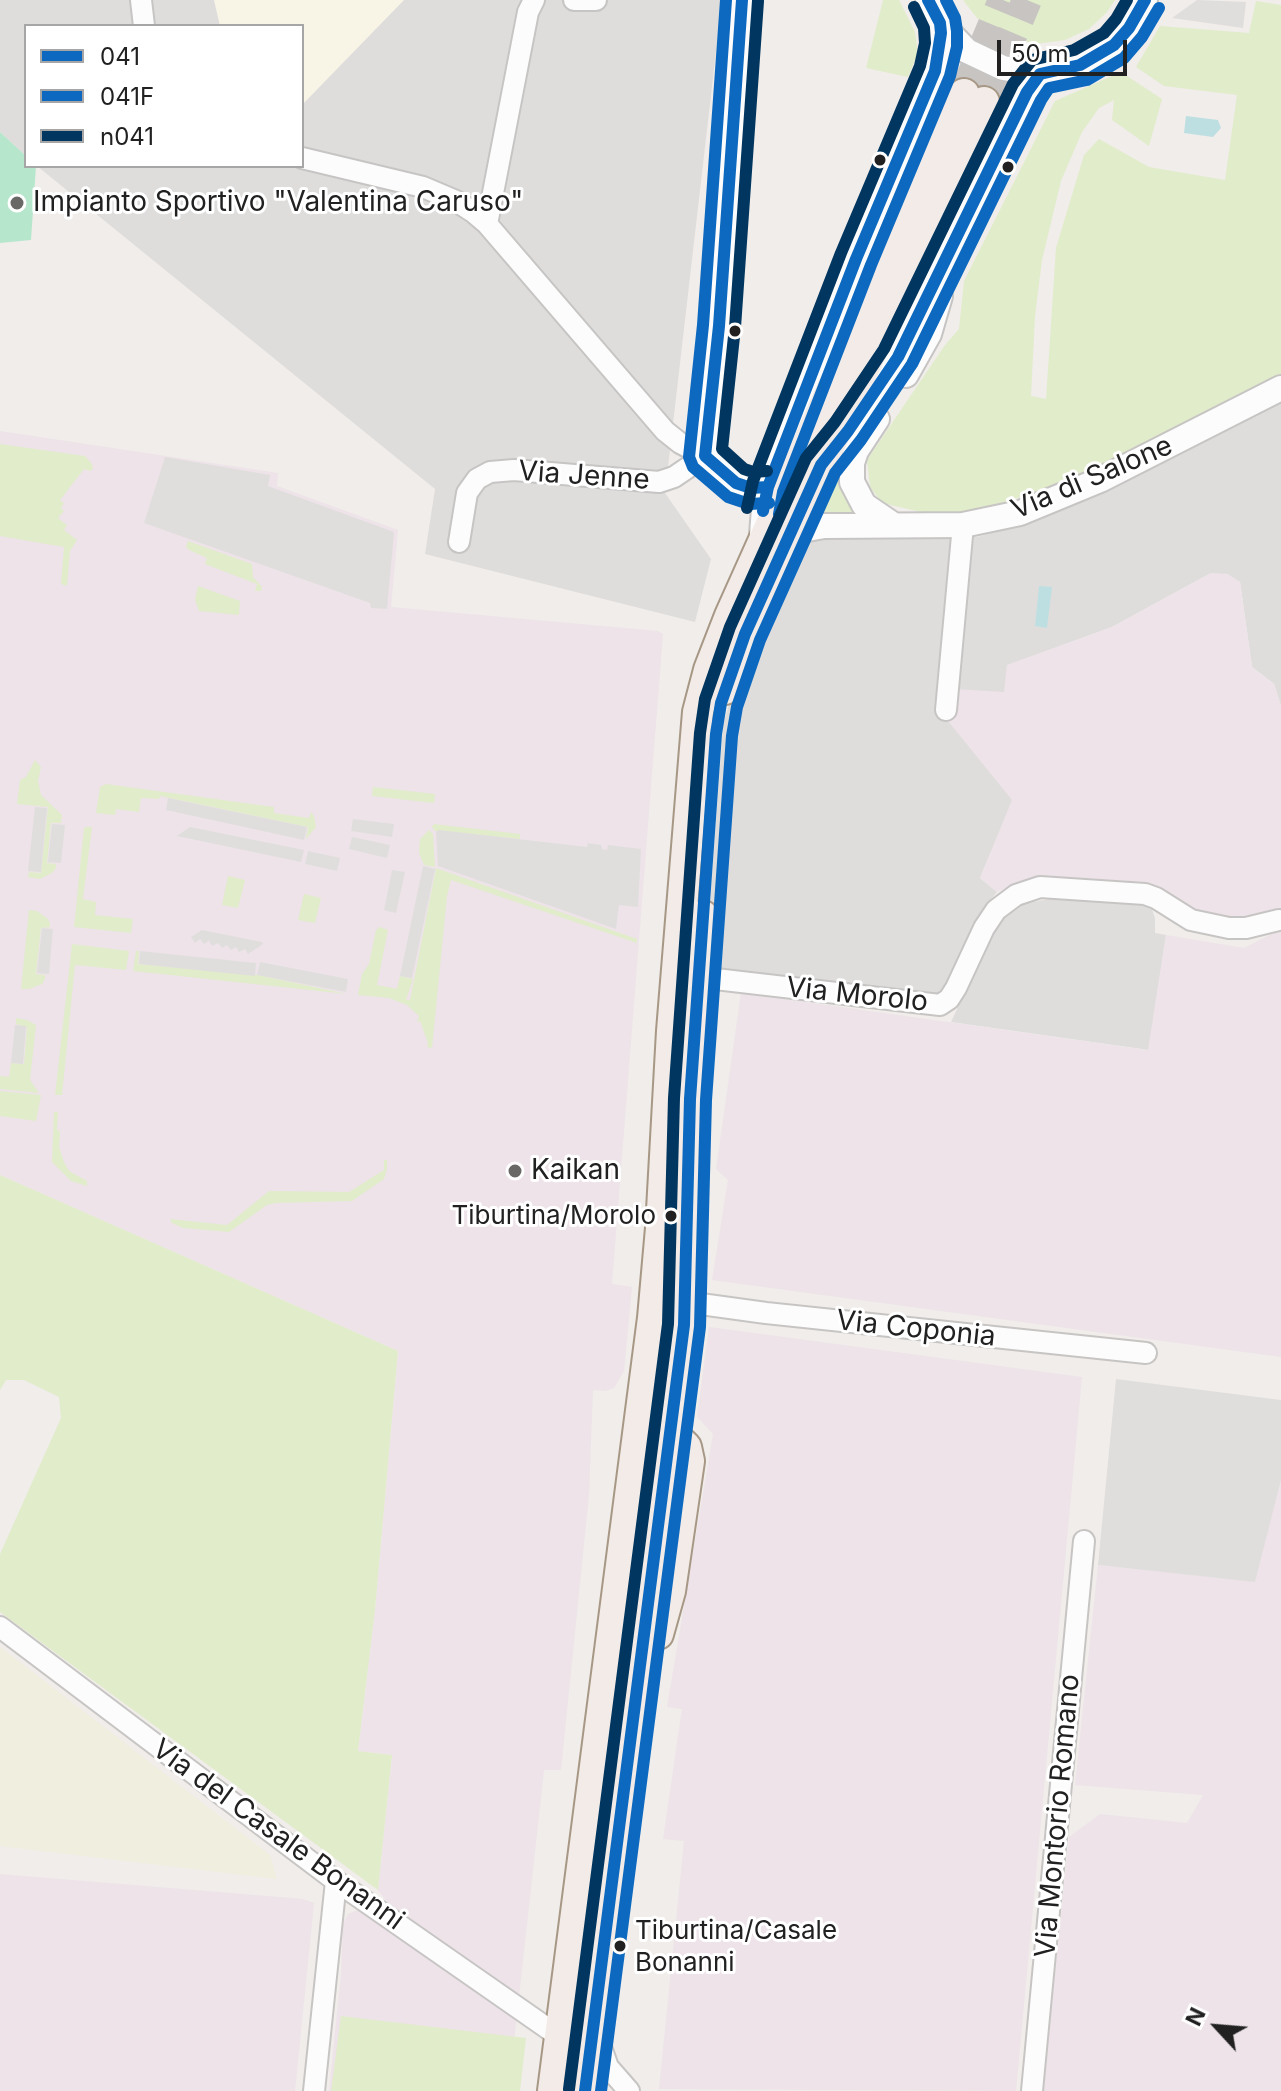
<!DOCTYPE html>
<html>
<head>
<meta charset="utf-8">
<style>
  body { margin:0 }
  #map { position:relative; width:1281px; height:2091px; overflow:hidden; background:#f0edea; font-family:Inter,sans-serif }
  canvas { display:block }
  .legend { position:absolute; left:24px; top:24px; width:280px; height:144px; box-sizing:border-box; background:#fff; border:2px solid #a6a6a6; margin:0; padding:10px 14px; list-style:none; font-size:24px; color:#212121 }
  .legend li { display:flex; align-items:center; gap:16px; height:40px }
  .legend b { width:40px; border:2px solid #a6a6a6 }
  .north { position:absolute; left:1177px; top:1987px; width:80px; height:80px; -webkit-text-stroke:6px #fff; paint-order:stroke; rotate:296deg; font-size:22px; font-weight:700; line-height:32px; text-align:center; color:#212121 }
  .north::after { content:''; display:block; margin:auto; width:28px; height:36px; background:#212121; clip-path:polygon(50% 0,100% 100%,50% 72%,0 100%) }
  .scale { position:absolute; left:997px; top:40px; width:130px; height:36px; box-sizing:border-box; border:4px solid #212121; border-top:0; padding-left:10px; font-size:24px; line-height:28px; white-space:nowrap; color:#212121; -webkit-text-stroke:6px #fff; paint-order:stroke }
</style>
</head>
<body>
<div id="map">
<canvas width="1281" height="2091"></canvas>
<ul class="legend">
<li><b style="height:10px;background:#0c69bf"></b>041</li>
<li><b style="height:10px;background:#0c69bf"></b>041F</li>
<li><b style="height:10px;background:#00365f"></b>n041</li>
</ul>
<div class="north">N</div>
<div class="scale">50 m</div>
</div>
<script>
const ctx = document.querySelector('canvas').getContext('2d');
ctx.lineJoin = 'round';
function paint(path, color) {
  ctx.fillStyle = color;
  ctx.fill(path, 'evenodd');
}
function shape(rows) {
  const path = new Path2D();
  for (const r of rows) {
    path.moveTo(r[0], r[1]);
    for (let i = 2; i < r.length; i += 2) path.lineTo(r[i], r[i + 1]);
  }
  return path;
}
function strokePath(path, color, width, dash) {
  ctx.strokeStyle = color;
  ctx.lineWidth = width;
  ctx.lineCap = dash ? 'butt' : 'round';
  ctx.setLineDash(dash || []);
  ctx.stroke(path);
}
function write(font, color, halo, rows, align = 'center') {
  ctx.font = font + ' Inter,sans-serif';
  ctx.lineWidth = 6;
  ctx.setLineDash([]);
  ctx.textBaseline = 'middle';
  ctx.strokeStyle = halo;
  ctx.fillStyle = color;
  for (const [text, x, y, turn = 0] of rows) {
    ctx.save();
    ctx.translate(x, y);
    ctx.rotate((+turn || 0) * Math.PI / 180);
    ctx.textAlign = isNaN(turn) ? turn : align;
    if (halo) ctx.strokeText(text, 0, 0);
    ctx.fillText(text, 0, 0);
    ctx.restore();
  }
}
paint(shape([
  [0,0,722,0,665,493,711,559,695,622,425,554,435,489,37,166,302,166,302,26,26,26,26,156,0,132],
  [1281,398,1281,706,1274,684,1252,667,1240,582,1211,573,1112,627,1008,665,1013,800,980,878,997,892,988,903,947,991,933,998,705,972,723,724,732,695,803,544,824,536,977,537,1037,520,1078,502],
  [1060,897,1150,904,1155,918,1155,933,1166,935,1149,1050,951,1022,1002,913,1017,905]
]), '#dfdddc');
paint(shape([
  [0,431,278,473,277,486,398,530,391,607,658,631,663,634,612,1284,632,1287,624,1371,614,1388,606,1391,593,1390,589,1495,561,1770,544,1770,519,1997,390,1906,378,1890,392,1755,358,1751,375,1610,398,1351,0,1175],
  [1211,573,1228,574,1240,582,1252,667,1274,684,1281,706,1281,911,1238,924,1189,910,1149,885,1107,880,1035,876,997,892,980,878,1012,800,948,721,954,689,1004,692,1007,665,1112,627],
  [1281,929,1281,1357,712,1280,728,1180,716,1169,741,993,1148,1050,1166,935,1244,948],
  [709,1327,1082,1377,1016,2091,659,2089,684,1841,663,1839,682,1709,667,1707,713,1434,697,1417],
  [1281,1480,1281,2091,1043,2091,1069,1837,1100,1814,1187,1823,1203,1795,1075,1785,1098,1565,1254,1581],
  [0,1874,303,1899,314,1903,295,2091,0,2091],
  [358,1910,366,1911,517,2013,509,2091,329,2091,341,1974,343,1924,348,1914]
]), '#ede3e9');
paint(shape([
  [214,0,404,0,302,105,302,26,220,26]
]), '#f8f5e7');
paint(shape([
  [0,1647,270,1855,277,1879,0,1846]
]), '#f0eede');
paint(shape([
  [883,0,899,0,915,32,918,53,908,77,866,68],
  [963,0,1115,0,1107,12,1089,29,1065,40,1036,44,1000,35,977,18],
  [1256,1,1281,5,1281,375,1150,443,1046,489,1002,503,960,513,925,513,882,503,870,487,867,460,945,345,959,329,964,281,1055,101,1121,72,1162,99,1149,146,1112,120,1114,100,1099,108,1082,132,1061,181,1042,260,1035,316,1031,396,1046,399,1056,248,1084,155,1099,139,1149,167,1225,180,1237,95,1164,86,1136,67,1160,26,1249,33],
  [0,444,85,456,92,464,93,469,90,471,84,469,60,500,64,503,61,508,64,511,58,518,67,525,64,530,77,540,70,551,67,586,61,584,64,547,0,536],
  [845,452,841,467,841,483,861,518,808,518],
  [188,541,252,564,253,577,262,587,261,591,255,591,257,584,205,564,207,558,189,550,186,547],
  [198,586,240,601,239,615,199,611,195,600],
  [35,760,41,767,38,781,41,795,62,815,61,823,51,823,47,863,56,864,56,868,52,873,40,879,28,877,29,872,41,873,48,807,17,804,20,780,26,777],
  [106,784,274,807,274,813,309,818,311,812,314,816,316,827,306,839,308,827,160,796,159,799,141,798,139,812,116,809,115,815,96,813,100,787],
  [373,787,435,794,434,803,372,796],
  [434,824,520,834,520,839,435,831,432,827],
  [86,827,92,827,83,899,96,902,95,915,133,919,131,933,74,927,84,828],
  [429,830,433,834,435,867,424,865,419,853,420,839],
  [436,868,637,939,637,943,451,880,447,896,432,1048,427,1047,428,1043,420,1021,417,1022,419,1016,407,1005,389,998,358,995,362,974,369,964,376,930,380,927,388,930,377,985,397,989,400,976,413,979,406,1000,410,1000],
  [228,876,245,880,238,908,222,905],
  [304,894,321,898,315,923,298,920],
  [29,910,37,911,48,919,50,924,50,927,41,928,36,974,45,975,45,979,42,984,29,989,21,989],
  [72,944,129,951,126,970,75,965,62,1095,55,1095],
  [136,951,139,951,138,964,258,975,347,994,133,971],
  [16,1018,27,1020,36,1025,30,1080,39,1093,0,1089,0,1076,9,1077,11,1063,24,1064,27,1027,16,1024],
  [0,1091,41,1095,36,1121,0,1116],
  [54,1112,58,1112,57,1130,60,1131,59,1147,64,1162,69,1171,87,1181,87,1186,71,1181,52,1162],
  [384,1160,387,1160,387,1169,384,1179,352,1201,276,1203,267,1205,229,1232,183,1228,172,1223,170,1219,227,1225,269,1191,349,1192,384,1170],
  [0,1175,398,1351,375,1610,358,1751,392,1755,378,1890,0,1612,0,1554,61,1418,59,1397,24,1380,6,1380,0,1390],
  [341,2016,526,2038,520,2091,331,2091]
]), '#e1ecca');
paint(shape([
  [0,132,26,156,26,166,36,166,31,240,0,243]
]), '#b6e6cc');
paint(shape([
  [1197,0,1246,2,1243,28,1172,18],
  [165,457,270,475,268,486,394,532,387,609,371,608,370,603,144,523],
  [168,798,307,827,304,840,166,810],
  [35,807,47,808,41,872,28,871],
  [353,819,394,824,392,837,351,831],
  [52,824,65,825,61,863,48,862],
  [190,827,304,850,301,862,177,836],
  [439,830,587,847,588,843,601,845,602,849,607,850,608,845,641,849,638,907,619,905,616,929,438,866,436,832],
  [352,837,390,845,387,858,349,849],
  [308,851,340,858,337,871,305,864],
  [423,866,435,869,412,978,400,976],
  [392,870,405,872,396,913,384,910],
  [42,928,53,929,49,974,37,973],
  [202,930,262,942,263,944,248,954,245,949,239,952,236,947,231,950,227,945,222,948,218,943,212,946,209,941,204,944,200,939,195,943,191,937],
  [140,951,256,963,255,976,139,964],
  [260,962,348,979,346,992,257,975],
  [15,1025,26,1026,23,1064,11,1063],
  [1116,1379,1281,1400,1281,1480,1255,1582,1098,1565]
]), '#e0dedd');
paint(shape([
  [1186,116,1218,120,1221,128,1213,137,1184,133],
  [1039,586,1052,587,1047,628,1035,626]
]), '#bedfe2');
strokePath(shape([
  [964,94,1003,0],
  [984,102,1027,0]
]), '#c7c4c2', 30, [30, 15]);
const minor = shape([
  [141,0,144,26],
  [574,0,596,0],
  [302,158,423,187,456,201,473,212,487,224,665,431,680,443,705,456,674,477,659,482,514,470,490,472,477,479,467,493,459,542],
  [487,224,528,12,534,0],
  [946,710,963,525],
  [698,977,940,1005,949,999,956,988,984,928,996,910,1016,895,1040,887,1145,894,1156,898,1191,920,1229,928,1246,928,1279,920],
  [686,1302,766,1313,1146,1353],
  [0,1627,336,1881,560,2037],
  [596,2033,608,2067,629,2091],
  [314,2091,336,1881],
  [1032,2091,1084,1541]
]);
const tertiary = shape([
  [742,0,719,326,705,456,736,483,751,488,768,487],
  [928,0,940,23,967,51,1003,68,1040,74,1060,72,1097,56,1114,45,1129,28,1145,0],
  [906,375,929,334,940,296],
  [877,419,856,451,852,463,852,482,864,505,892,524],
  [842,440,904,346,1020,106,1040,74],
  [791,532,824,526,963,525,1020,513,1100,480,1281,388],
  [762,534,765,497,783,445,871,219,935,71,941,45,940,23]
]);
const primary = shape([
  [725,689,766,587,984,102],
  [655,1435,682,1443,686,1447,689,1461,670,1591,658,1634],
  [553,2091,653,1318,661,1228,672,1031,698,712,709,670,730,616,964,94],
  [585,2091,684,1325,687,1274,690,1099,703,916]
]);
strokePath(minor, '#c7c5c4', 24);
strokePath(tertiary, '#c7c5c4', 28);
strokePath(primary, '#a79886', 34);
strokePath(minor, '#fdfcfc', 20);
strokePath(tertiary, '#fdfcfc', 24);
strokePath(primary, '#f2ebe7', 30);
strokePath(shape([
  [742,0,719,326,705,456,736,483,751,488,768,487],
  [763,511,768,487,856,259,935,71,941,33,940,23,928,0],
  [585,2091,684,1325,690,1099,716,734,721,703,745,634,821,465,848,431,898,357,1027,92,1040,74,1080,65,1114,45,1129,28,1145,0]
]), '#0c69bf', 12);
strokePath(shape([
  [726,0,703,325,689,457,693,467,728,497,749,504,769,503],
  [779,514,783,492,871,265,950,76,957,47,957,31,955,18,946,0],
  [601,2091,700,1327,706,1100,732,736,737,707,760,640,835,473,861,440,912,364,1041,100,1049,88,1087,80,1124,58,1142,37,1159,8]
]), '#0c69bf', 12);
strokePath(shape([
  [758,1,735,327,722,449,744,469,753,472,767,471],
  [747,508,753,481,841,253,920,66,925,43,924,28,914,7],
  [569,2089,668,1324,674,1098,700,733,705,699,730,627,806,458,835,422,884,349,1013,84,1032,60,1074,50,1104,33,1116,19,1127,0]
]), '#00365f', 12);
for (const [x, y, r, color] of [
  [880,160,7,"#212121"],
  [1008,167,7,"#212121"],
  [17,203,8,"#696867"],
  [735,331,7,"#212121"],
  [515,1171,8,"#696867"],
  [671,1216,7,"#212121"],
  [620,1946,7,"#212121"]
]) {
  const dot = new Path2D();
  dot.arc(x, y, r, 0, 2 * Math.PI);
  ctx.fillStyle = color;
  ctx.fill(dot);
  strokePath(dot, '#fff', 3);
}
write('26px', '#212121', '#fff', [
  ["Tiburtina/Morolo",656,1216],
  ["Tiburtina/Casale",635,1931,"left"],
  ["Bonanni",635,1963,"left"]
], 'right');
write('28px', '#212121', '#fff', [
  ["Impianto Sportivo \"Valentina Caruso\"",33,203],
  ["Kaikan",531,1171]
], 'left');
write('28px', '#212121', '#fff', [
  ["Via Jenne",584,476,4],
  ["Via di Salone",1092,478,-23],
  ["Via Morolo",857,995,6],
  ["Via Coponia",916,1329,6],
  ["Via Montorio Romano",1058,1816,-85],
  ["Via del Casale Bonanni",278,1835,36]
]);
</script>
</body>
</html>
